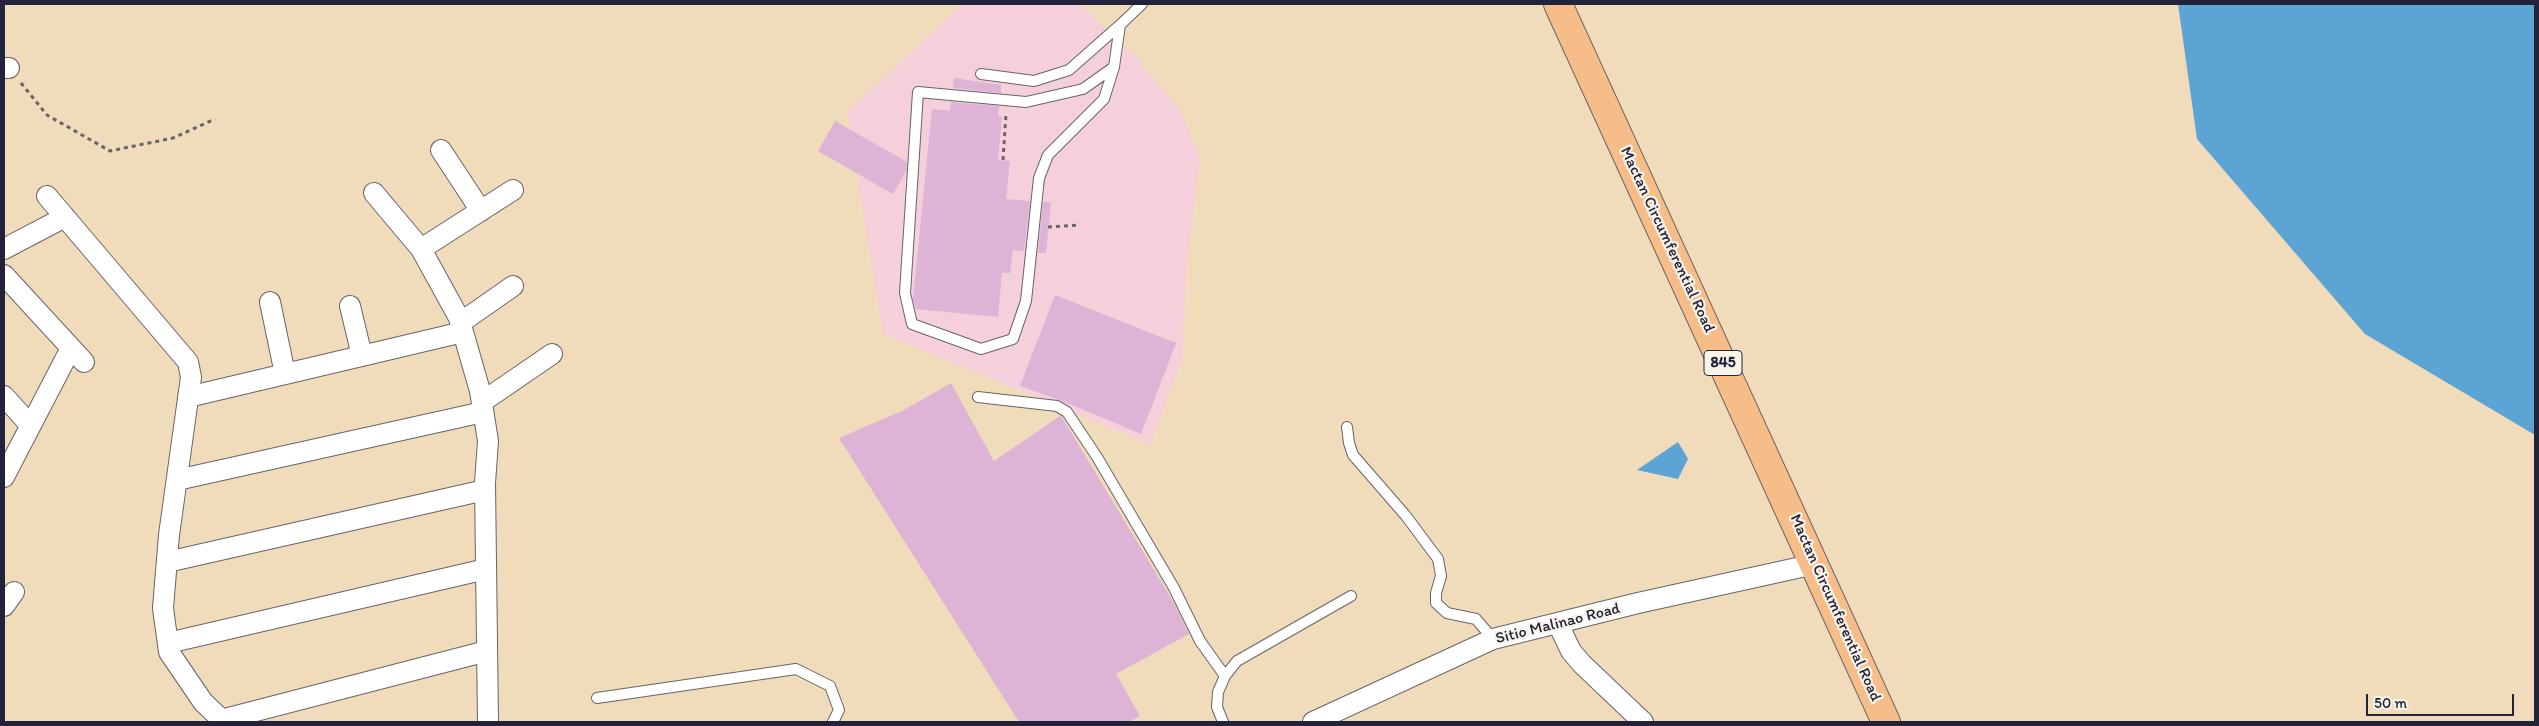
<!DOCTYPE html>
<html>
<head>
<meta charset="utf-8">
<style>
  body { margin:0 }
  #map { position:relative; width:2539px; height:726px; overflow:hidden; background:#f0dbba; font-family:Itim,sans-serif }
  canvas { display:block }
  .frame { position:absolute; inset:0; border:5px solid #22223b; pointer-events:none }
  .scale { position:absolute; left:2366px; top:694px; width:148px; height:22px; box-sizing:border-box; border:2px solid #22223b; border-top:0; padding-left:6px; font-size:15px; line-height:18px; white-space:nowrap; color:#22223b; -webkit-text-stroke:4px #f7f3e8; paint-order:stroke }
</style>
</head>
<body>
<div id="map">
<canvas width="2539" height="726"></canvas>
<div class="frame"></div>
<div class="scale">50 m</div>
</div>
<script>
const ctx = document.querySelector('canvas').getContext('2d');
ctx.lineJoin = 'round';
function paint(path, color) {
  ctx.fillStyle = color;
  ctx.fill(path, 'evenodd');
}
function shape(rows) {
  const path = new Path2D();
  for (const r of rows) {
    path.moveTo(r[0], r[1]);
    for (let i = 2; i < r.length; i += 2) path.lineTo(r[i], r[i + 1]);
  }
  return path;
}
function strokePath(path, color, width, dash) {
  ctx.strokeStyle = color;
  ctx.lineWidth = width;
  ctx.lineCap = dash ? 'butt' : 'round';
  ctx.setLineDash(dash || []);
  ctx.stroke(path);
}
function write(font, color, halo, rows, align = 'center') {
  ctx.font = font + ' Itim,sans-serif';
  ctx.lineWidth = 4.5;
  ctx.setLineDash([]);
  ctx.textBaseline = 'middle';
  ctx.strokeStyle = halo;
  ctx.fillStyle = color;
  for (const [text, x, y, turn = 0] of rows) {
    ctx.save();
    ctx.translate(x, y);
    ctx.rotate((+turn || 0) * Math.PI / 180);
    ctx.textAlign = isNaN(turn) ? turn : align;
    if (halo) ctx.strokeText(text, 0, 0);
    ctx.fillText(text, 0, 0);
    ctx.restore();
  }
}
paint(shape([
  [963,4,1079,4,1137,58,1179,109,1200,156,1187,261,1182,359,1150,444,883,334,847,112]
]), '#f5cfda');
paint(shape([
  [2178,4,2535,4,2535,435,2365,334,2197,139],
  [1678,442,1688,459,1678,479,1637,470]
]), '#5ba4d3');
paint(shape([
  [954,78,1001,85,1001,93,953,88],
  [951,102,999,106,998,116,1002,117,998,160,1010,161,1006,199,1030,201,1024,251,1013,250,1010,273,1002,273,998,317,916,309,913,299,932,109,950,111],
  [835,121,907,162,906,171,893,194,818,151],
  [1043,202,1051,202,1046,253,1038,253],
  [1055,295,1176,343,1141,434,1060,400,1020,386],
  [951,383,994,461,1060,416,1062,417,1175,605,1189,634,1116,674,1140,716,1129,722,1019,722,839,438,902,411]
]), '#deb4d6');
const service = shape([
  [1114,67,1083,89,1026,102,918,92,905,293,912,324,981,349,1013,339,1026,301,1039,178,1048,155,1104,99,1114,67,1120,25,1142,4],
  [981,74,1034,81,1069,70,1120,25],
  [978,397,1057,406,1067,412,1097,457,1174,588,1200,641,1225,676],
  [1347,427,1349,443,1353,455,1406,516,1438,559,1441,576,1436,593,1436,603,1447,613,1476,619,1493,639],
  [597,698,796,669,830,686,839,710,833,722],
  [1223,722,1217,707,1218,692,1225,676,1237,661,1351,596]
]);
const minor = shape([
  [4,68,9,68],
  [441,150,481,211],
  [374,193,421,249,459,318,480,391,488,441,485,483,488,722],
  [47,196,188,362,191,377,169,535,163,608,169,652,203,702,224,722],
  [4,249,65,217],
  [421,249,513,190],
  [4,275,84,362],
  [270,302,285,374],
  [350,306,362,356],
  [460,323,513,286],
  [4,396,30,425],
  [188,397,463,332],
  [482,402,552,354],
  [4,477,71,348],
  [177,480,483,412],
  [167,562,485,490],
  [4,606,14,592],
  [1558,624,1571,651,1582,664,1643,722],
  [168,643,486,569],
  [221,720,487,651],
  [1313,722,1493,639,1638,603,1815,564]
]);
const primary = shape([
  [1558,4,1886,722]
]);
strokePath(service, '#6a6367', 12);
strokePath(minor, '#6a6367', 22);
strokePath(primary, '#6a6367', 30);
strokePath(shape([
  [21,83,47,115,110,151,173,138,215,119],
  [1003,160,1006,114],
  [1048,227,1080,225]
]), '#6a6367', 3, [4, 4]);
strokePath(service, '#fff', 10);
strokePath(minor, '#fff', 20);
strokePath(primary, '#f7bd88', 28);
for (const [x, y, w] of [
  [1723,363,38]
]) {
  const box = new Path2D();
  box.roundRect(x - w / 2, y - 12.5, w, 25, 4);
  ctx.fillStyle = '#f7f3e8';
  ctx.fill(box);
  strokePath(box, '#22223b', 1);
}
write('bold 15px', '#22223b', null, [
  ["845",1723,363]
]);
write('16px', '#22223b', '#f7f3e8', [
  ["Mactan Circumferential Road",1667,240,65],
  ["Mactan Circumferential Road",1835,608,66],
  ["Sitio Malinao Road",1558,624,-14]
]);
</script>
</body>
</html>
